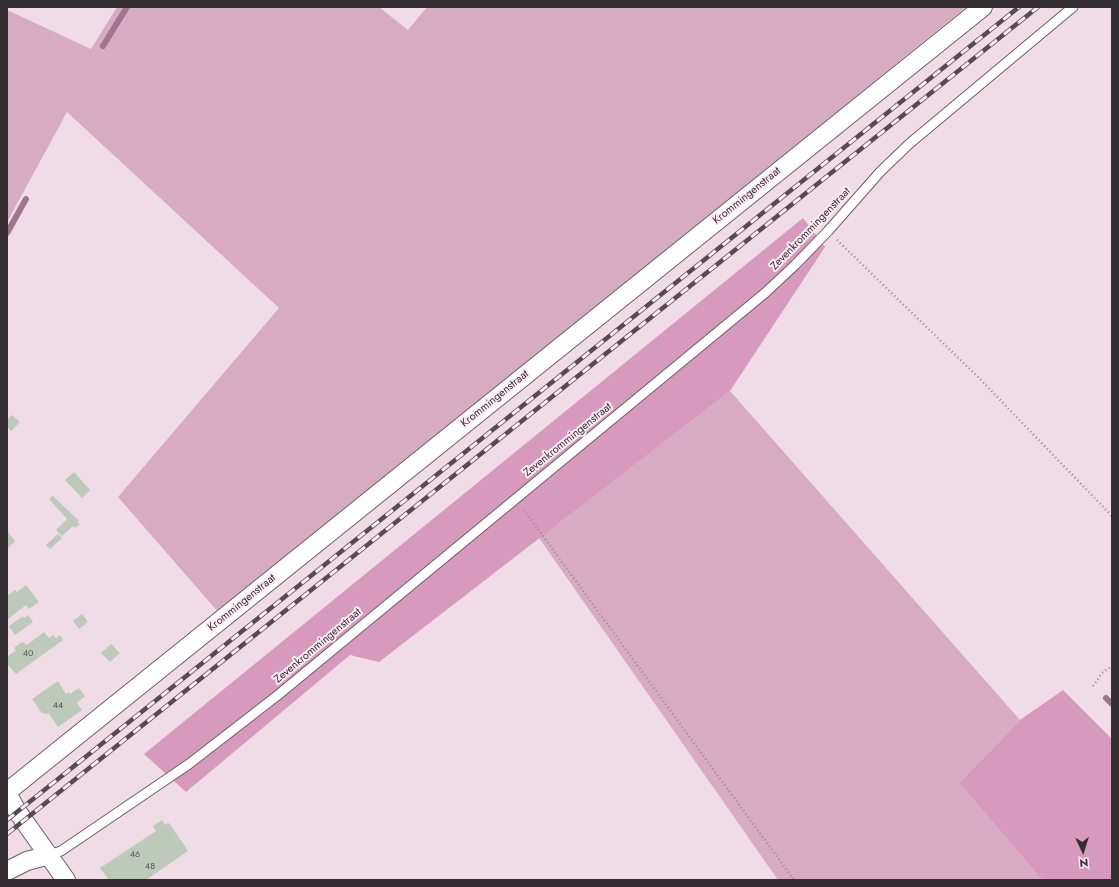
<!DOCTYPE html>
<html>
<head>
<meta charset="utf-8">
<style>
  body { margin:0 }
  #map { position:relative; width:1119px; height:887px; overflow:hidden; background:#efdce6; font-family:Jost,sans-serif }
  canvas { display:block }
  .frame { position:absolute; inset:0; border:8px solid #352e32; pointer-events:none }
  .north { position:absolute; left:1063px; top:831px; width:40px; height:40px; -webkit-text-stroke:3px #fceaf3; paint-order:stroke; rotate:176deg; font-size:11px; font-weight:700; line-height:16px; text-align:center; color:#352e32 }
  .north::after { content:''; display:block; margin:auto; width:14px; height:18px; background:#352e32; clip-path:polygon(50% 0,100% 100%,50% 72%,0 100%) }
</style>
</head>
<body>
<div id="map">
<canvas width="1119" height="887"></canvas>
<div class="frame"></div>
<div class="north">N</div>
</div>
<script>
const ctx = document.querySelector('canvas').getContext('2d');
ctx.lineJoin = 'round';
function paint(path, color) {
  ctx.fillStyle = color;
  ctx.fill(path, 'evenodd');
}
function shape(rows) {
  const path = new Path2D();
  for (const r of rows) {
    path.moveTo(r[0], r[1]);
    for (let i = 2; i < r.length; i += 2) path.lineTo(r[i], r[i + 1]);
  }
  return path;
}
function strokePath(path, color, width, dash) {
  ctx.strokeStyle = color;
  ctx.lineWidth = width;
  ctx.lineCap = dash ? 'butt' : 'round';
  ctx.setLineDash(dash || []);
  ctx.stroke(path);
}
function write(font, color, halo, rows, align = 'center') {
  ctx.font = font + ' Jost,sans-serif';
  ctx.lineWidth = 4;
  ctx.setLineDash([]);
  ctx.textBaseline = 'middle';
  ctx.strokeStyle = halo;
  ctx.fillStyle = color;
  for (const [text, x, y, turn = 0] of rows) {
    ctx.save();
    ctx.translate(x, y);
    ctx.rotate((+turn || 0) * Math.PI / 180);
    ctx.textAlign = isNaN(turn) ? turn : align;
    if (halo) ctx.strokeText(text, 0, 0);
    ctx.fillText(text, 0, 0);
    ctx.restore();
  }
}
paint(shape([
  [117,7,379,7,408,30,427,7,966,7,219,613,118,497,279,308,67,112,7,222,7,10,91,49],
  [730,391,1020,720,959,783,1042,880,778,880,539,538]
]), '#d7acc3');
paint(shape([
  [803,218,825,247,730,391,379,662,350,655,186,792,144,754],
  [1063,690,1112,739,1112,880,1042,880,959,783,1020,720]
]), '#d79abc');
strokePath(shape([
  [103,46,127,7],
  [7,233,26,199],
  [1106,698,1112,704]
]), '#a1758d', 6);
paint(shape([
  [12,415,20,422,11,431,7,426,7,420],
  [74,472,90,490,82,498,65,480],
  [53,496,79,521,77,522,80,524,75,528,73,526,62,536,56,530,67,519,49,499],
  [8,532,15,541,8,548,7,533],
  [58,534,62,538,50,549,46,545],
  [26,585,39,602,29,609,26,605,7,620,7,596,15,590,17,592],
  [82,614,88,622,79,629,73,621],
  [28,615,33,622,15,635,9,626,23,616,24,618],
  [44,632,49,638,53,635,56,638,60,635,63,640,16,674,7,664,7,657,16,650,14,648,22,642,27,645],
  [111,644,120,653,110,662,101,653],
  [58,681,66,694,69,692,70,694,79,688,85,696,77,703,82,710,58,727,49,714,42,713,32,699],
  [162,820,165,825,169,823,188,851,146,880,109,880,100,868,156,831,153,826]
]), '#bcc9bb');
const lane = shape([
  [49,855,61,851,189,764,278,695,765,293,795,265,828,231,880,172,909,144,1073,7]
]);
const street = shape([
  [7,792,983,7],
  [7,793,17,811,66,880],
  [7,871,27,861,49,855]
]);
strokePath(lane, '#6d5e66', 11);
strokePath(street, '#6d5e66', 20);
strokePath(shape([
  [837,240,978,377,1112,516],
  [524,510,794,880],
  [1093,686,1102,673,1112,666]
]), '#998b93', 2.5, [1, 3]);
strokePath(lane, '#fff', 9);
strokePath(street, '#fff', 18);
const rail = shape([
  [7,820,1019,7],
  [7,834,1038,7]
]);
strokePath(rail, '#554c51', 4.5);
strokePath(rail, '#fceaf3', 3, [9]);
write('9px', '#575554', null, [
  ["40",28,654],
  ["44",58,706],
  ["46",135,855],
  ["48",150,867]
]);
write('11px', '#352e32', '#fceaf3', [
  ["Krommingenstraat",747,196,-39],
  ["Zevenkrommingenstraat",811,229,-46],
  ["Krommingenstraat",495,399,-39],
  ["Zevenkrommingenstraat",568,440,-39],
  ["Krommingenstraat",242,603,-39],
  ["Zevenkrommingenstraat",318,646,-40]
]);
</script>
</body>
</html>
